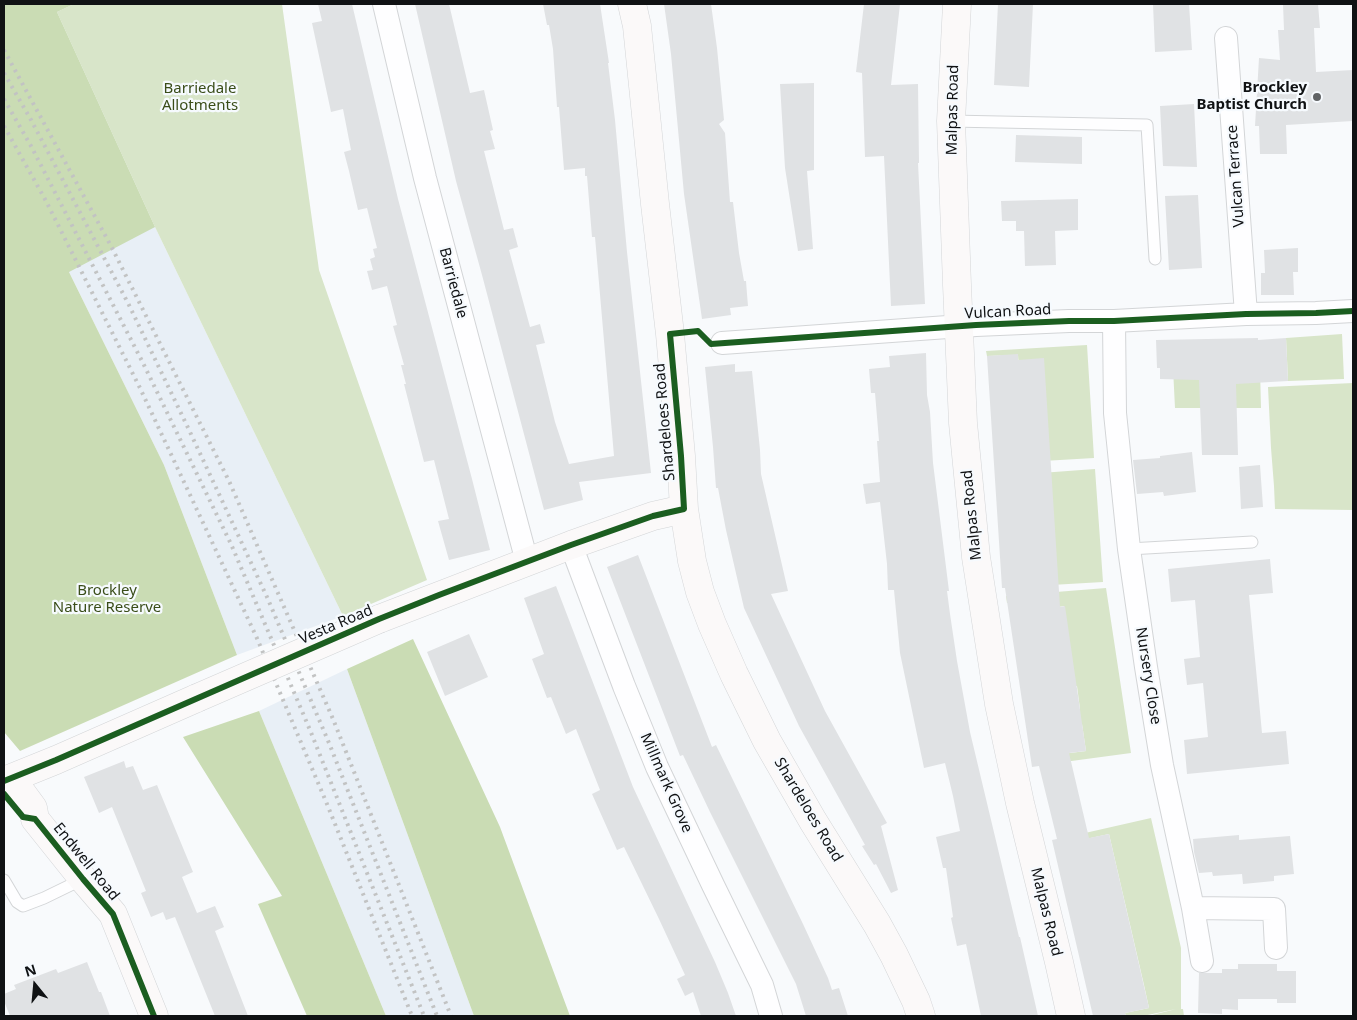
<!DOCTYPE html>
<html>
<head>
<meta charset="utf-8">
<style>
  body { margin:0 }
  #map { position:relative; width:1357px; height:1020px; overflow:hidden; background:#f8fafc; font-family:"Noto Sans",sans-serif }
  canvas { display:block }
  .frame { position:absolute; inset:0; border:5px solid #101214; pointer-events:none }
  .north { position:absolute; left:10px; top:960px; width:50px; height:50px; -webkit-text-stroke:4px #f6fafe; paint-order:stroke; rotate:343deg; font-size:14px; font-weight:700; line-height:20px; text-align:center; color:#101214 }
  .north::after { content:''; display:block; margin:auto; width:18px; height:22px; background:#101214; clip-path:polygon(50% 0,100% 100%,50% 72%,0 100%) }
</style>
</head>
<body>
<div id="map">
<canvas width="1357" height="1020"></canvas>
<div class="frame"></div>
<div class="north">N</div>
</div>
<script>
const ctx = document.querySelector('canvas').getContext('2d');
ctx.lineJoin = 'round';
function paint(path, color) {
  ctx.fillStyle = color;
  ctx.fill(path, 'evenodd');
}
function shape(rows) {
  const path = new Path2D();
  for (const r of rows) {
    path.moveTo(r[0], r[1]);
    for (let i = 2; i < r.length; i += 2) path.lineTo(r[i], r[i + 1]);
  }
  return path;
}
function strokePath(path, color, width, dash) {
  ctx.strokeStyle = color;
  ctx.lineWidth = width;
  ctx.lineCap = dash ? 'butt' : 'round';
  ctx.setLineDash(dash || []);
  ctx.stroke(path);
}
function write(font, color, halo, rows, align = 'center') {
  ctx.font = font + ' "Noto Sans",sans-serif';
  ctx.lineWidth = 4.5;
  ctx.setLineDash([]);
  ctx.textBaseline = 'middle';
  ctx.strokeStyle = halo;
  ctx.fillStyle = color;
  for (const [text, x, y, turn = 0] of rows) {
    ctx.save();
    ctx.translate(x, y);
    ctx.rotate((+turn || 0) * Math.PI / 180);
    ctx.textAlign = isNaN(turn) ? turn : align;
    if (halo) ctx.strokeText(text, 0, 0);
    ctx.fillText(text, 0, 0);
    ctx.restore();
  }
}
paint(shape([
  [4,4,22,4,155,227,343,616,237,655,164,465,69,272],
  [347,669,474,1016,386,1016,259,711]
]), '#e8eff6');
paint(shape([
  [74,4,282,4,319,270,427,580,343,616,155,227,57,12],
  [1342,334,1344,379,1288,381,1286,338],
  [1087,345,1094,458,1026,462,1018,355,987,356,986,351],
  [1173,368,1260,368,1261,408,1175,408],
  [1353,383,1353,510,1275,509,1274,486,1271,448,1268,387],
  [1095,469,1103,582,1034,586,1027,474],
  [1106,588,1131,753,1064,762,1062,754,1086,751,1082,724,1058,727,1080,709,1077,686,1053,689,1064,606,1041,610,1039,599,1007,603,1006,596],
  [1151,818,1181,948,1181,1009,1183,1009,1184,1016,1148,1016,1176,1009,1143,1016,1126,1016,1125,1013,1149,1008,1144,985,1109,834,1086,839,1085,833]
]), '#d8e5c9');
paint(shape([
  [4,4,74,4,57,12,155,227,69,272,164,465,237,655,20,751,4,732],
  [413,639,500,827,570,1016,474,1016,347,669],
  [259,711,386,1016,307,1016,258,904,282,896,183,737]
]), '#cadcb4');
paint(shape([
  [318,4,352,4,398,199,472,479,490,550,449,560,438,521,449,519,434,460,424,462,404,384,406,384,401,365,404,365,393,326,397,325,387,286,372,290,367,271,373,270,370,259,375,257,373,249,377,248,367,208,358,210,349,171,344,152,351,150,343,109,331,112,312,23,322,21],
  [415,4,449,4,470,93,484,90,493,130,490,131,495,149,484,151,504,230,513,228,518,247,509,250,530,327,540,324,545,343,536,345,555,422,569,464,614,456,595,237,592,237,587,176,585,176,585,168,564,170,559,107,557,107,553,49,549,25,547,25,543,4,600,4,609,63,608,63,615,120,627,252,651,473,579,482,583,500,544,510,482,275,456,181],
  [664,4,711,4,717,48,724,120,719,124,725,133,730,202,733,202,739,253,744,281,746,281,747,294,748,306,730,308,731,315,702,319,684,194,671,54],
  [864,4,900,4,891,85,918,84,919,163,918,163,925,304,891,306,884,156,865,157,862,73,856,72],
  [998,4,1033,4,1029,87,994,85],
  [1153,4,1189,4,1192,50,1155,52],
  [1283,4,1318,4,1320,28,1314,28,1316,72,1353,70,1353,121,1286,125,1287,154,1260,154,1259,126,1255,126,1259,58,1280,60,1278,30,1284,30],
  [814,83,814,170,807,171,813,249,798,251,785,168,780,84],
  [1194,104,1197,167,1163,166,1160,106],
  [1016,135,1082,137,1082,164,1015,162],
  [1198,195,1202,268,1169,270,1165,196],
  [1078,199,1078,230,1055,231,1056,265,1025,266,1024,231,1016,231,1016,221,1002,221,1001,201],
  [1298,248,1298,272,1293,272,1294,295,1261,295,1261,273,1265,273,1264,250],
  [1258,338,1258,340,1286,338,1288,381,1236,384,1238,455,1202,455,1199,380,1160,379,1160,368,1157,368,1156,340],
  [926,353,927,395,930,412,933,463,949,591,947,591,950,614,957,661,970,732,1019,937,1020,937,1038,1016,981,1016,966,944,957,946,951,918,953,917,946,868,943,868,936,837,960,831,953,796,945,763,924,768,900,653,894,590,888,590,887,564,880,502,866,504,863,484,880,482,877,441,879,441,875,393,871,393,869,369,890,367,889,356],
  [1018,354,1018,360,1044,358,1060,607,1065,606,1086,751,1069,753,1089,838,1109,834,1149,1008,1125,1013,1126,1016,1093,1016,1052,840,1057,839,1039,766,1032,767,1005,588,1002,588,987,356],
  [735,364,735,372,752,371,760,450,761,474,788,591,771,594,825,711,887,823,881,826,898,890,891,893,876,864,874,865,862,846,865,845,799,726,744,608,726,530,718,488,716,488,713,447,705,367],
  [1192,452,1196,492,1164,496,1163,492,1137,494,1133,460,1160,458,1160,456],
  [1260,465,1263,507,1241,509,1239,467],
  [638,555,712,747,716,745,803,924,828,978,832,990,839,988,848,1016,806,1016,796,984,710,812,683,755,680,756,607,567],
  [1270,559,1273,593,1249,595,1262,733,1286,731,1289,764,1187,774,1184,740,1208,737,1203,683,1187,685,1184,659,1200,657,1195,600,1171,602,1168,569],
  [556,586,633,787,715,962,728,993,736,1016,701,1016,693,992,685,996,677,979,685,975,659,919,624,847,617,850,592,794,600,790,576,729,566,734,551,697,547,698,532,659,544,654,524,598],
  [469,634,488,677,445,696,427,652],
  [124,761,126,768,133,766,143,790,157,785,193,872,182,877,197,913,215,906,224,927,215,931,248,1016,215,1016,175,917,166,920,163,912,151,917,141,893,146,891,112,807,99,813,84,777],
  [1239,835,1239,840,1290,836,1294,874,1274,876,1274,881,1243,884,1242,874,1213,876,1212,872,1199,873,1194,852,1193,839],
  [87,962,99,992,101,992,110,1016,10,1016,4,1001,4,994,16,989,14,985,56,969,58,973],
  [1238,964,1277,964,1277,971,1296,971,1296,1003,1277,1003,1277,999,1238,999,1238,1010,1222,1009,1222,1014,1198,1013,1199,973,1222,973,1222,969,1238,969]
]), '#e0e2e4');
const lane = shape([
  [951,121,1147,125,1155,259],
  [1129,549,1252,542],
  [4,880,17,902,23,906,44,898,83,879]
]);
const street = shape([
  [384,4,425,178,527,562],
  [1226,38,1246,314],
  [1114,321,1115,413,1129,549,1146,667,1162,765,1193,908,1274,909,1276,948],
  [722,343,976,325,1069,321,1114,321,1246,314,1316,313,1353,311],
  [571,545,624,686,657,767,713,885,762,985,771,1016],
  [1193,908,1202,961]
]);
const secondary = shape([
  [632,4,637,26,655,204,670,334,681,456,684,509,692,561,700,592,712,624,734,674,767,741,813,821,877,924,894,955,916,1001,921,1016],
  [957,4,951,121,957,285,963,423,976,557,999,704,1020,803,1059,962,1071,1016],
  [379,619,571,545,653,516,684,509],
  [11,778,33,808,35,819,83,879,113,914,154,1016],
  [4,781,56,760,197,698]
]);
strokePath(lane, '#d3d5d7', 13);
strokePath(street, '#d3d5d7', 24);
strokePath(secondary, '#d3d5d7', 29);
strokePath(lane, '#fefeff', 11);
strokePath(street, '#fefeff', 22);
strokePath(secondary, '#fbf9f9', 28);
strokePath(shape([
  [4,50,111,246,229,481,333,719,451,1016],
  [4,73,30,118,129,305,190,432,267,597,329,743,437,1016],
  [4,99,31,146,142,361,231,544,310,730,424,1016],
  [4,126,46,201,140,388,256,636,327,804,412,1016]
]), '#c2c3c3', 4, [2.5, 5]);
const secondaryBridge = shape([
  [197,698,379,619]
]);
strokePath(secondaryBridge, '#d3d5d7', 29, []);
strokePath(secondaryBridge, '#fbf9f9', 28);
strokePath(shape([
  [4,781,56,760,379,619,439,595,571,545,653,516,684,509,681,456,670,334,698,331,711,344,976,325,1069,321,1114,321,1246,314,1316,313,1353,311],
  [4,794,23,817,35,819,83,879,113,914,154,1016]
]), '#1b5e20', 6);
for (const [x, y, r, color] of [
  [1317,97,5,"#616365"]
]) {
  const dot = new Path2D();
  dot.arc(x, y, r, 0, 2 * Math.PI);
  ctx.fillStyle = color;
  ctx.fill(dot);
  strokePath(dot, '#f6fafe', 2);
}
write('bold 15px', '#101214', '#f6fafe', [
  ["Brockley",1307,88],
  ["Baptist Church",1307,105]
], 'right');
write('15px', '#3a4d19', '#f6fafe', [
  ["Barriedale",200,89],
  ["Allotments",200,106],
  ["Brockley",107,591],
  ["Nature Reserve",107,608]
]);
write('15px', '#101214', '#f6fafe', [
  ["Malpas Road",953,110,-89],
  ["Vulcan Terrace",1236,176,-94],
  ["Barriedale",453,283,75],
  ["Vulcan Road",1008,312,-3],
  ["Shardeloes Road",665,422,-95],
  ["Malpas Road",972,515,-96],
  ["Vesta Road",336,625,-23],
  ["Nursery Close",1148,676,81],
  ["Millmark Grove",666,783,66],
  ["Shardeloes Road",808,810,59],
  ["Endwell Road",86,862,51],
  ["Malpas Road",1046,912,76]
]);
</script>
</body>
</html>
